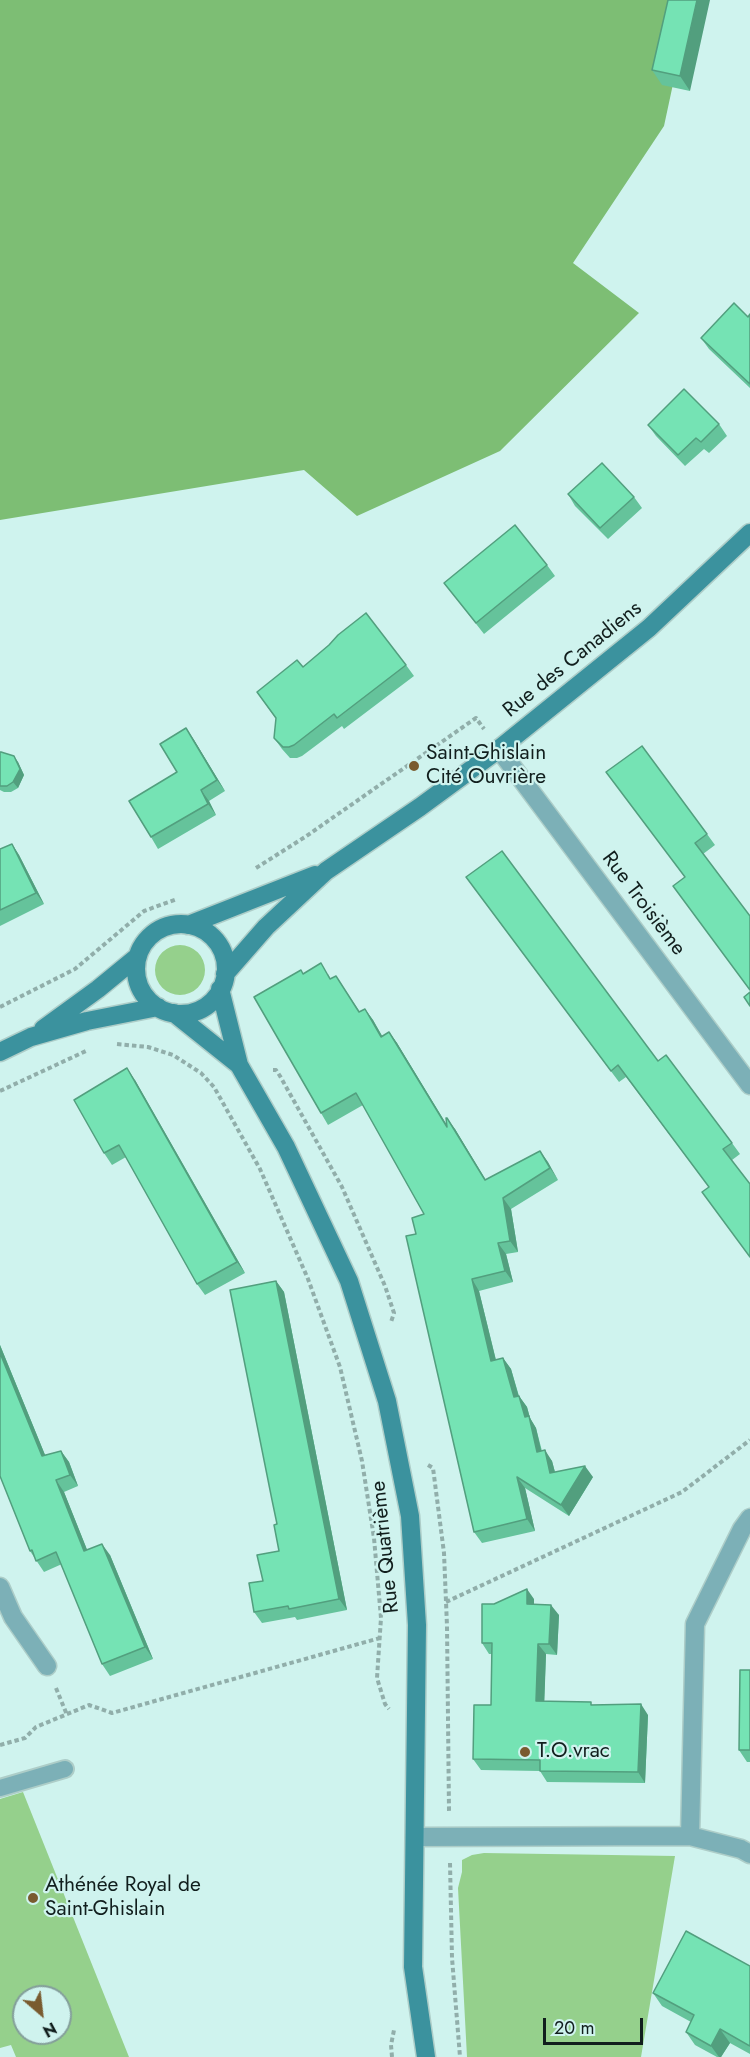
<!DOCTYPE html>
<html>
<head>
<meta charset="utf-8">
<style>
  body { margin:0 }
  #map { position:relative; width:750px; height:2057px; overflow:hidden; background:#cff3ee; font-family:Jost,sans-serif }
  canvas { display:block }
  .north { position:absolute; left:12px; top:1985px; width:60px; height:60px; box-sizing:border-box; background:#cff3ee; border:2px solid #839e9a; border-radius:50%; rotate:152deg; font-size:16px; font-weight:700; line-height:24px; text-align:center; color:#111e1d }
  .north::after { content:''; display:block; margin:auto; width:21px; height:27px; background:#795b2f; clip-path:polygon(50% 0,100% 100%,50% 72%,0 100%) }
  .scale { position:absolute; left:543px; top:2018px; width:100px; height:27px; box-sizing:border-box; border:3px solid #111e1d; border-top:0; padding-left:8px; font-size:18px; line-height:21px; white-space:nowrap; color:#111e1d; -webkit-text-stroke:4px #cff3ee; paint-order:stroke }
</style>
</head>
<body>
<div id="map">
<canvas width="750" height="2057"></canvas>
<div class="north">N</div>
<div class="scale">20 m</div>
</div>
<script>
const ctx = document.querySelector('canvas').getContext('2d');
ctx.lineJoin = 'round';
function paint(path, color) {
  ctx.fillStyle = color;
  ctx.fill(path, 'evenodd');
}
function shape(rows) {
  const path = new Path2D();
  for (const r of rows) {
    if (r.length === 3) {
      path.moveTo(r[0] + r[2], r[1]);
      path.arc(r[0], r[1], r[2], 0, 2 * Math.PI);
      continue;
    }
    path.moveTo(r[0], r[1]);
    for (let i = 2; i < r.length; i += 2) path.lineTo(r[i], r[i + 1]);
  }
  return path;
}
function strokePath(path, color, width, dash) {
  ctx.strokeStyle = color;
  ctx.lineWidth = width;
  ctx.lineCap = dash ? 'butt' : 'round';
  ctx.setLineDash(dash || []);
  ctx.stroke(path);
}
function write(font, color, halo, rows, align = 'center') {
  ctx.font = font + ' Jost,sans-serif';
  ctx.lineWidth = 4.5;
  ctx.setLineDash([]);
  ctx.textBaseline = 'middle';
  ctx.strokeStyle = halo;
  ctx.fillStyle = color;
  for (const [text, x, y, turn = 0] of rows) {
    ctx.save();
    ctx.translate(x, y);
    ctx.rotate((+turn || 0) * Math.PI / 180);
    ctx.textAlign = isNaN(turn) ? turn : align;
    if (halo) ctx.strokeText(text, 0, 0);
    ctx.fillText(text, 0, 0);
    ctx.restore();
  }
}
paint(shape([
  [180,970,25],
  [23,1792,129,2057,16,2057,11,2045,0,2048,0,1799],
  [24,1997,60,1997,60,2033,24,2033],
  [484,1853,675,1856,641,2057,467,2057,458,1888,462,1872,462,1860,472,1855]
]), '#95d08c');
paint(shape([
  [0,0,691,0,664,126,573,263,639,313,500,451,357,516,304,470,0,520]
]), '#7dbe74');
const lane = shape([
  [0,1788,65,1769]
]);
const street = shape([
  [499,749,750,1085],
  [0,1587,13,1617,47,1666],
  [690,1836,695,1624,742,1529,750,1518],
  [415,1837,690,1836,741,1849,750,1854]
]);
const secondary = shape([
  [181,969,45],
  [188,925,315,875],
  [225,974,266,927,326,871,420,807,499,749,649,628,750,533],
  [220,989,239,1065,286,1147,349,1281,387,1401,410,1516,417,1625,413,1967,426,2057],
  [174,1013,239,1065],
  [43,1029,98,989,137,957],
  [0,1052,31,1037,87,1021,158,1007]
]);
strokePath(lane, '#adcdc8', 20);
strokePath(street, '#adcdc8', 21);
strokePath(secondary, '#adcdc8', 21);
strokePath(shape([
  [256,868,305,837,476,718,484,729],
  [0,1007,75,969,144,911,177,899],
  [117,1044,148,1047,173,1055,201,1073,214,1087,260,1169,308,1279,340,1367,362,1461,374,1538,381,1618,377,1678,385,1704,389,1709],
  [273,1070,276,1070,280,1076,342,1187,385,1286,394,1313,391,1322],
  [0,1091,86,1051],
  [428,1465,433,1468,444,1553,447,1626,449,1811],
  [446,1602,682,1492,750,1440],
  [56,1688,67,1715],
  [0,1745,25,1738,36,1727,89,1705,112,1713,380,1638],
  [450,1863,452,1958,460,2057],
  [392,2057,391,2045,394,2030]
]), '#91aeaa', 4, [4.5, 3]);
strokePath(lane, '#7cb0b7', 16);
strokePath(street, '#7cb0b7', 18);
strokePath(secondary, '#3b929e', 18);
paint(shape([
  [668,0,690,91,662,85,652,70],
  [750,314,750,388,709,349,701,338,748,317],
  [719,424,727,436,709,453,704,449,685,466,656,436,648,425],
  [568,494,634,497,642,508,608,539,575,506],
  [547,565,555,576,484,634,444,583],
  [406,665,414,676,344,729,342,726,302,756,297,758,290,758,282,749,274,738,276,719,257,692,303,667],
  [186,728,194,740,225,791,209,801,216,815,158,849,151,837,177,772],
  [0,752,18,762,24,775,18,788,11,792,4,792,0,790],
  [614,783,707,834,715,845,703,854],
  [12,844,19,855,44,904,0,926,0,849],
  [474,888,658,1061,732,1143,740,1154,732,1160,709,1187,626,1077,619,1082],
  [304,973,328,974,331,979,336,976,360,1012,365,1009,373,1020,382,1036,389,1032,397,1043,447,1125,455,1129,486,1180,540,1151,558,1180,511,1209,518,1252,506,1254,513,1282,479,1291,496,1360,503,1358,511,1369,519,1396,527,1407,530,1418,536,1428,542,1451,552,1461,555,1472,593,1477,569,1516,525,1488,535,1531,482,1543,474,1532,416,1234,424,1214,363,1105,328,1125,321,1113],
  [135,1080,245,1273,205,1295,197,1284,126,1157,112,1165,104,1153],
  [276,1281,284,1292,347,1610,297,1620,295,1617,262,1623,254,1612,263,1581,279,1551,277,1524],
  [0,1345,45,1455,61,1451,69,1462,78,1486,64,1492,87,1550,110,1555,153,1659,110,1676,102,1664,62,1564,44,1572,30,1551,0,1476],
  [534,1599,534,1604,559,1615,557,1655,546,1654,544,1701,593,1705,648,1715,645,1783,547,1782,540,1771,481,1770,473,1759,491,1705,492,1654,489,1654,482,1643,494,1604],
  [750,1670,750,1762,747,1762,739,1750],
  [750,1966,750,2054,730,2043,721,2057,717,2057,695,2045,686,2032,691,2022,662,2006,653,1993]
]), '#65c39b');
paint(shape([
  [697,0,710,0,690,91,680,76],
  [186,728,194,740,225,791,217,780],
  [14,756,18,762,24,775,18,788,13,782],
  [201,790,209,801,216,815,208,804],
  [12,844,19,855,44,904,36,893],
  [365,1009,373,1020,389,1048,381,1037],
  [389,1032,397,1043,455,1139,447,1127],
  [127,1068,135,1080,245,1273,237,1262],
  [447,1118,455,1129,492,1191,485,1180],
  [540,1151,548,1162,558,1180,550,1168],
  [503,1198,511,1209,518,1252,510,1241],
  [498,1243,506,1254,513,1282,505,1271],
  [472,1279,479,1291,499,1373,491,1361],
  [276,1281,284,1292,347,1610,339,1599],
  [0,1345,50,1467,42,1456,0,1353],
  [503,1358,511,1369,522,1408,514,1397],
  [519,1396,527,1407,530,1418,536,1428,544,1463,537,1452,525,1417],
  [545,1450,552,1461,558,1484,550,1473],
  [61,1451,69,1462,78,1486,70,1475],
  [585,1466,593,1477,569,1516,561,1505],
  [517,1477,525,1488,535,1531,527,1519],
  [56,1480,64,1492,92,1562,84,1551],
  [102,1544,110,1555,153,1659,145,1647],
  [527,1589,534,1599,534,1615,527,1604],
  [551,1605,559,1615,557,1655,549,1644],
  [538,1644,546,1654,544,1712,536,1701],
  [641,1704,648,1715,645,1783,638,1772],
  [720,2029,730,2043,721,2057,719,2057,711,2046]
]), '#529f7e');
const building = shape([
  [668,0,697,0,680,76,652,70,668,0],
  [734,303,748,317,750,314,750,384,701,338,734,303],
  [684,389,719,424,701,442,696,438,678,455,648,425,684,389],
  [602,463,634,497,600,528,568,494,602,463],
  [515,525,547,565,476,623,444,583,515,525],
  [366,613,406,665,337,718,334,714,294,745,289,747,283,747,274,738,276,718,257,692,297,660,303,667,329,645,338,635,366,613],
  [186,728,217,780,201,790,208,804,151,837,129,801,177,772,160,744,186,728],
  [642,746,707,834,695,843,750,916,750,990,673,886,685,877,606,772,642,746],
  [0,752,1,752,14,756,20,769,13,782,7,786,0,786,0,752],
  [12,844,36,893,0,910,0,849,12,844],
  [502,851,658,1061,666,1055,732,1143,723,1149,750,1184,750,1257,702,1192,709,1187,618,1065,611,1071,466,877,502,851],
  [321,963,330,979,336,976,359,1012,365,1009,381,1037,389,1032,447,1127,446,1118,447,1118,485,1180,540,1151,550,1168,503,1198,510,1241,498,1243,505,1271,472,1279,491,1361,503,1358,514,1397,519,1396,525,1417,529,1416,537,1452,545,1450,550,1473,585,1466,561,1505,517,1477,527,1519,474,1532,406,1236,416,1234,412,1218,424,1214,356,1093,321,1113,254,997,301,970,303,974,321,963],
  [750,992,750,1006,744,997,750,992],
  [127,1068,237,1262,197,1284,119,1145,104,1153,74,1100,127,1068],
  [276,1281,339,1599,289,1609,288,1606,254,1612,249,1583,263,1581,257,1555,279,1551,274,1525,277,1524,272,1500,230,1290,276,1281],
  [0,1353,42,1456,61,1451,70,1475,56,1480,84,1551,102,1544,145,1647,102,1664,56,1552,36,1561,32,1550,30,1551,0,1476,0,1353],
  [527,1589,527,1604,551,1605,549,1644,538,1644,536,1701,591,1702,591,1705,641,1704,638,1772,540,1771,540,1760,473,1759,474,1705,491,1705,492,1643,482,1643,482,1604,494,1604,527,1589],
  [740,1670,750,1670,750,1750,739,1750,740,1670],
  [686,1931,750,1966,750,2046,720,2029,711,2046,686,2032,694,2015,653,1993,686,1931]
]);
paint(building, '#75e3b4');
strokePath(building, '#529f7e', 1.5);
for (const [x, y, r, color] of [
  [414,766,6,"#795b2f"],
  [525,1752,6,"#795b2f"],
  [33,1898,6,"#795b2f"]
]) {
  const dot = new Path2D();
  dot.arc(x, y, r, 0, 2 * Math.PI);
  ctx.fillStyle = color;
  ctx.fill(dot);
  strokePath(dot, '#cff3ee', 2);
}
write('21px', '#111e1d', '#cff3ee', [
  ["Rue des Canadiens",573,660,-39],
  ["Rue Troisième",643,904,53],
  ["Rue Quatrième",386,1547,-96]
]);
write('21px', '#111e1d', '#cff3ee', [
  ["Saint-Ghislain",426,754],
  ["Cité Ouvrière",426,778],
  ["T.O.vrac",537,1752],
  ["Athénée Royal de",45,1886],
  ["Saint-Ghislain",45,1910]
], 'left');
</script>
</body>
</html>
